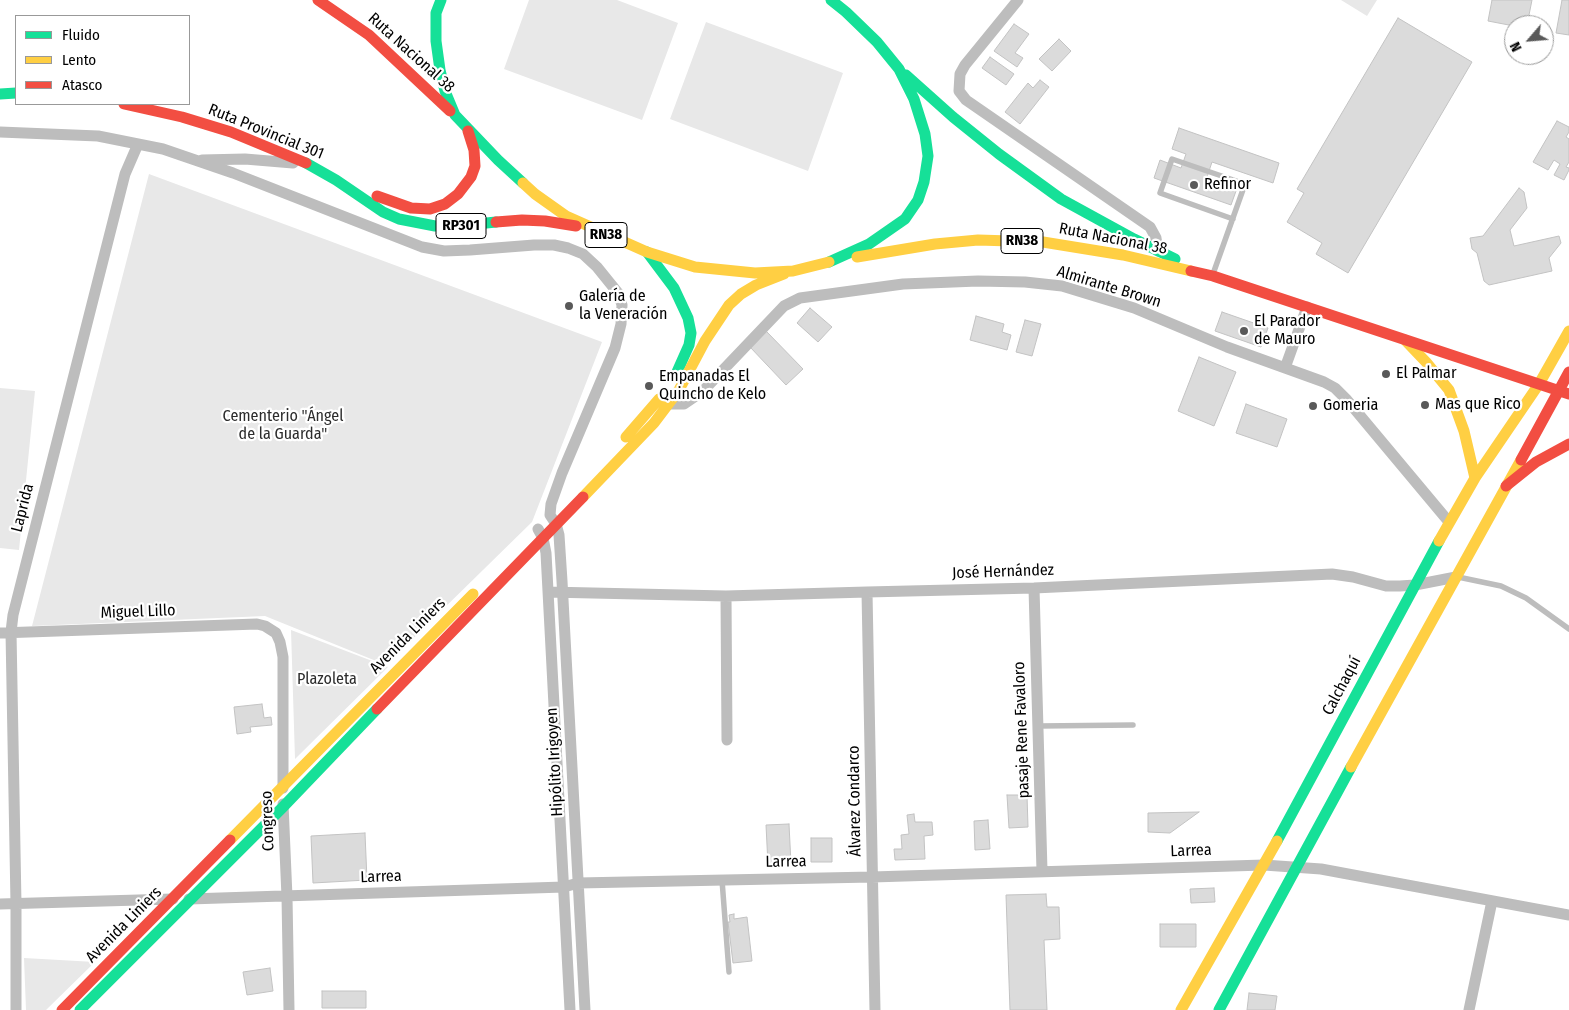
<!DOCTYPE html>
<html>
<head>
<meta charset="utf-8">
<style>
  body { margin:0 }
  #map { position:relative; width:1569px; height:1010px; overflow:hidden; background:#fff; font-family:"Fira Sans Condensed",sans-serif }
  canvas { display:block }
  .legend { position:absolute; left:15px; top:15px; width:175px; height:90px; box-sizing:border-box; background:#fff; border:1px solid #999; margin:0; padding:6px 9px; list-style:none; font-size:15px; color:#000 }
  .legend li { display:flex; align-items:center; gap:10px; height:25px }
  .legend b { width:25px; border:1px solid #999 }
  .north { position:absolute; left:1504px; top:15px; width:50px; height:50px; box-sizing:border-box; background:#fff; border:1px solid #999; border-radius:50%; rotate:243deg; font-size:14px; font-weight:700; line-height:20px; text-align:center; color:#000 }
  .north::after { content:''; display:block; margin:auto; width:18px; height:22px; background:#595959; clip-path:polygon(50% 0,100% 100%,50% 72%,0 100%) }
</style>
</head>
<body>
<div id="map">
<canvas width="1569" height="1010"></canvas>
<ul class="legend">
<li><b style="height:6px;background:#16e098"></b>Fluido</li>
<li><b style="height:6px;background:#ffcf43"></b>Lento</li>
<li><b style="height:6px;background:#f24e42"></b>Atasco</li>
</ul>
<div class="north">N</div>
</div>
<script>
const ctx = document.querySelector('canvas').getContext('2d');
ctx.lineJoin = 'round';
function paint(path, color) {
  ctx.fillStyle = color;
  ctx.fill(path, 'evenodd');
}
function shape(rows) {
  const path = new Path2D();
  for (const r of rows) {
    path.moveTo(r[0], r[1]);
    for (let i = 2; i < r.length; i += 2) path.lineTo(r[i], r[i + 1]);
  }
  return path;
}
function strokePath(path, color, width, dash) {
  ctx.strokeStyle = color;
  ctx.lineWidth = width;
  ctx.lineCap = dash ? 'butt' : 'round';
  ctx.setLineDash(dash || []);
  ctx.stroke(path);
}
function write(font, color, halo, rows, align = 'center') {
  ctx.font = font + ' "Fira Sans Condensed",sans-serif';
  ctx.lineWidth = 4.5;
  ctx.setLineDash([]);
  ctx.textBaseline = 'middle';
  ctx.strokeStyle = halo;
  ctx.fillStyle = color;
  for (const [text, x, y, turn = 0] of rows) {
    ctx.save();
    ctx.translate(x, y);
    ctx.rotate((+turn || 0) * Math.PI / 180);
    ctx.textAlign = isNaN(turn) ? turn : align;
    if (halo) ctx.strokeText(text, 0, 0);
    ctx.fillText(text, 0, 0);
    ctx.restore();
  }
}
paint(shape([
  [529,0,617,0,678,23,642,120,504,69],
  [1341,0,1377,0,1367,16],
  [706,22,843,73,808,171,670,119],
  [149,174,602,342,532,522,386,665,265,616,32,626],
  [0,388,35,391,19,550,0,548],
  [291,630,388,667,295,759],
  [24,958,95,962,46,1010,26,1010]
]), '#e8e8e8');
const building = shape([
  [1492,0,1532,0,1527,25,1514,26,1488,21,1492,0],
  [1562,0,1569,0,1569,35,1556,33,1562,0],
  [1398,18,1472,62,1348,273,1316,254,1322,243,1287,222,1304,193,1297,189,1398,18],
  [1014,24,1029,34,1015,53,1023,58,1017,67,994,51,1014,24],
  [1059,39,1071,51,1052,71,1039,59,1059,39],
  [990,57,1014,74,1006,85,982,68,990,57],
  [1040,80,1049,87,1020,124,1005,112,1028,83,1033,88,1040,80],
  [1557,121,1569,127,1569,132,1566,137,1569,139,1569,162,1566,167,1569,168,1569,170,1564,180,1554,175,1560,164,1554,160,1548,170,1533,162,1557,121],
  [1179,128,1279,163,1273,183,1212,162,1206,180,1236,191,1231,205,1154,178,1160,160,1181,168,1186,154,1172,149,1179,128],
  [1519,188,1524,192,1527,208,1510,230,1514,246,1559,236,1561,243,1549,258,1552,271,1489,285,1484,281,1477,253,1472,249,1470,238,1483,236,1519,188],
  [810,308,832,327,818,342,797,323,810,308],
  [1222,312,1268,328,1261,347,1215,331,1222,312],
  [976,316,1004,324,1002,332,1011,335,1007,350,970,340,976,316],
  [1025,320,1041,324,1032,356,1016,352,1025,320],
  [766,331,803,369,786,385,750,347,766,331],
  [1199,357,1236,372,1214,426,1178,411,1199,357],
  [1246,404,1287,419,1277,447,1236,433,1246,404],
  [262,704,264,718,271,717,272,725,250,727,251,732,237,734,234,707,262,704],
  [1007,795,1027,795,1028,827,1009,828,1007,795],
  [1199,812,1170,833,1148,832,1148,813,1199,812],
  [914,814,915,822,932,822,933,835,924,836,925,859,895,860,894,849,902,849,901,835,909,834,907,815,914,814],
  [988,820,990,849,975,850,974,821,988,820],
  [789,824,791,864,768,865,766,825,789,824],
  [365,833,367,880,313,883,311,836,365,833],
  [811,838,832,838,832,862,811,862,811,838],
  [1214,888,1215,902,1191,903,1190,889,1214,888],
  [1046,894,1047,907,1059,907,1060,939,1044,940,1047,1010,1010,1010,1006,895,1046,894],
  [734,914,734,919,747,917,752,961,733,963,728,922,730,922,729,915,734,914],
  [1160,924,1196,924,1196,947,1160,947,1160,924],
  [270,968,273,991,247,995,243,972,270,968],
  [322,991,366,991,366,1008,322,1008,322,991],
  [1249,993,1277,996,1275,1010,1247,1010,1249,993]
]);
paint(building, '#dbdbdb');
strokePath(building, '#c3c3c3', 1);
strokePath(shape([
  [1213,274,1245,184,1172,159,1160,193,1233,219],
  [1458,577,1501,586,1526,598,1569,629],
  [1039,726,1133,725],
  [722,880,729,972]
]), '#bdbdbd', 5.5);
strokePath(shape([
  [1018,0,965,65,960,74,959,91,966,100,1150,227,1156,238,1158,251],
  [0,132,98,136,163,149,233,173,422,247,444,251,470,250,534,245,554,245,568,248,583,254,597,267,618,293,622,305,621,324,615,348,562,473,551,504,550,515,556,524,559,535,562,581,585,1010],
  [202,160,245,159,293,163],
  [1285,368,1307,307],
  [669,404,684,404,703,391,784,306,800,298,903,284,978,281,1025,282,1062,286,1134,308,1227,347,1324,382,1335,388,1347,400,1449,522],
  [538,529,543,538,546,553,570,1010],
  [1034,588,1042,871],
  [548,592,726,596,867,592,1034,588,1332,574,1353,577,1386,586,1400,586,1415,585,1456,577],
  [867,592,875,1010],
  [726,596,727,740],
  [0,633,257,624,265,626,276,633,280,642,283,657,283,788],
  [283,804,287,897,289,1010],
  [189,899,564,887,578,883,872,877,1264,865,1321,869,1569,915],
  [0,904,173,899],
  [16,1010,16,904,11,632,13,615,125,174,138,144],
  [1469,1010,1492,901]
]), '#bdbdbd', 11);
strokePath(shape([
  [441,0,436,13,436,41,440,70,445,91,455,115,498,160,523,183],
  [906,75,953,117,999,154,1061,199,1134,239,1175,259],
  [0,94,16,93],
  [306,163,336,180,383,212,399,219,435,226,458,226,496,222],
  [647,252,674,288,688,318,691,333,689,345,677,372],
  [829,262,869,244,905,219,918,200,924,182,928,156,925,134,914,99,899,69,877,42,846,12,831,0],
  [1277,841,1439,541],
  [80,1010,283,807,377,709],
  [1219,1010,1351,767]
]), '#16e098', 11);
strokePath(shape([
  [523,183,535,194,566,216,647,252,695,267,755,273,793,271,829,262],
  [857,257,935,244,978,240,1043,242,1123,255,1191,271],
  [1405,340,1426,362,1449,390,1464,431,1475,478],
  [626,437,659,399],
  [583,497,654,423,679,390,705,341,729,305,741,294,756,285,784,274],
  [1439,541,1475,478,1539,384,1569,331],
  [1351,767,1521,460],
  [230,840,473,594],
  [1181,1010,1277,841]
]), '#ffcf43', 11);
strokePath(shape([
  [318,0,369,35,450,111],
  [124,104,182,117,231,132,306,163],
  [377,196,411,208,430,209,445,204,458,194,471,177,475,166,474,150,468,131],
  [496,222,522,220,545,221,576,226],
  [1191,271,1213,276,1569,394],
  [1521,460,1569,372],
  [1506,486,1536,462,1569,444],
  [377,709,583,497],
  [62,1010,230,840]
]), '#f24e42', 11);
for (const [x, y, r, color] of [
  [1194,185,5,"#595959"],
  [569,306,5,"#595959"],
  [1244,331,5,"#595959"],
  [1386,374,5,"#595959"],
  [649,386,5,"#595959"],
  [1425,405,5,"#595959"],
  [1313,406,5,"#595959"]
]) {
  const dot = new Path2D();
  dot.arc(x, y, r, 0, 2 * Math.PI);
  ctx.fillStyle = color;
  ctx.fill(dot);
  strokePath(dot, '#fff', 2);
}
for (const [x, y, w] of [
  [461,226,50],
  [606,235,42],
  [1022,241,42]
]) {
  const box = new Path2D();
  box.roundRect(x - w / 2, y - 12.5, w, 25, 4);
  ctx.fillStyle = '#fff';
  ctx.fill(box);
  strokePath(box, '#000', 1);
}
write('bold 15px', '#000', null, [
  ["RP301",461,226],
  ["RN38",606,235],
  ["RN38",1022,241]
]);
write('16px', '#000', '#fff', [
  ["Ruta Nacional 38",411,53,42],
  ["Ruta Provincial 301",266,132,22],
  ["Ruta Nacional 38",1113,239,11],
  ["Almirante Brown",1109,287,17],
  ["Laprida",23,508,-76],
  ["José Hernández",1003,572,-2],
  ["Miguel Lillo",138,612,-2],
  ["Avenida Liniers",408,636,-45],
  ["Calchaquí",1342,686,-62],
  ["pasaje Rene Favaloro",1022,730,-92],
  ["Hipólito Irigoyen",555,762,-93],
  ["Álvarez Condarco",855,801,-91],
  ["Congreso",268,821,-92],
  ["Larrea",1191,851,-2],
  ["Larrea",786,862,-1],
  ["Larrea",381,877,-2],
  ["Avenida Liniers",124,925,-45]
]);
write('16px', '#000', '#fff', [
  ["Refinor",1204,185],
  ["Galería de",579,297],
  ["la Veneración",579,315],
  ["El Parador",1254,322],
  ["de Mauro",1254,340],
  ["El Palmar",1396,374],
  ["Empanadas El",659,377],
  ["Quincho de Kelo",659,395],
  ["Mas que Rico",1435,405],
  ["Gomeria",1323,406]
], 'left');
write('16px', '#2c2c2c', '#fff', [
  ["Cementerio \"Ángel",283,417],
  ["de la Guarda\"",283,435],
  ["Plazoleta",327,680]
]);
</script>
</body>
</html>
